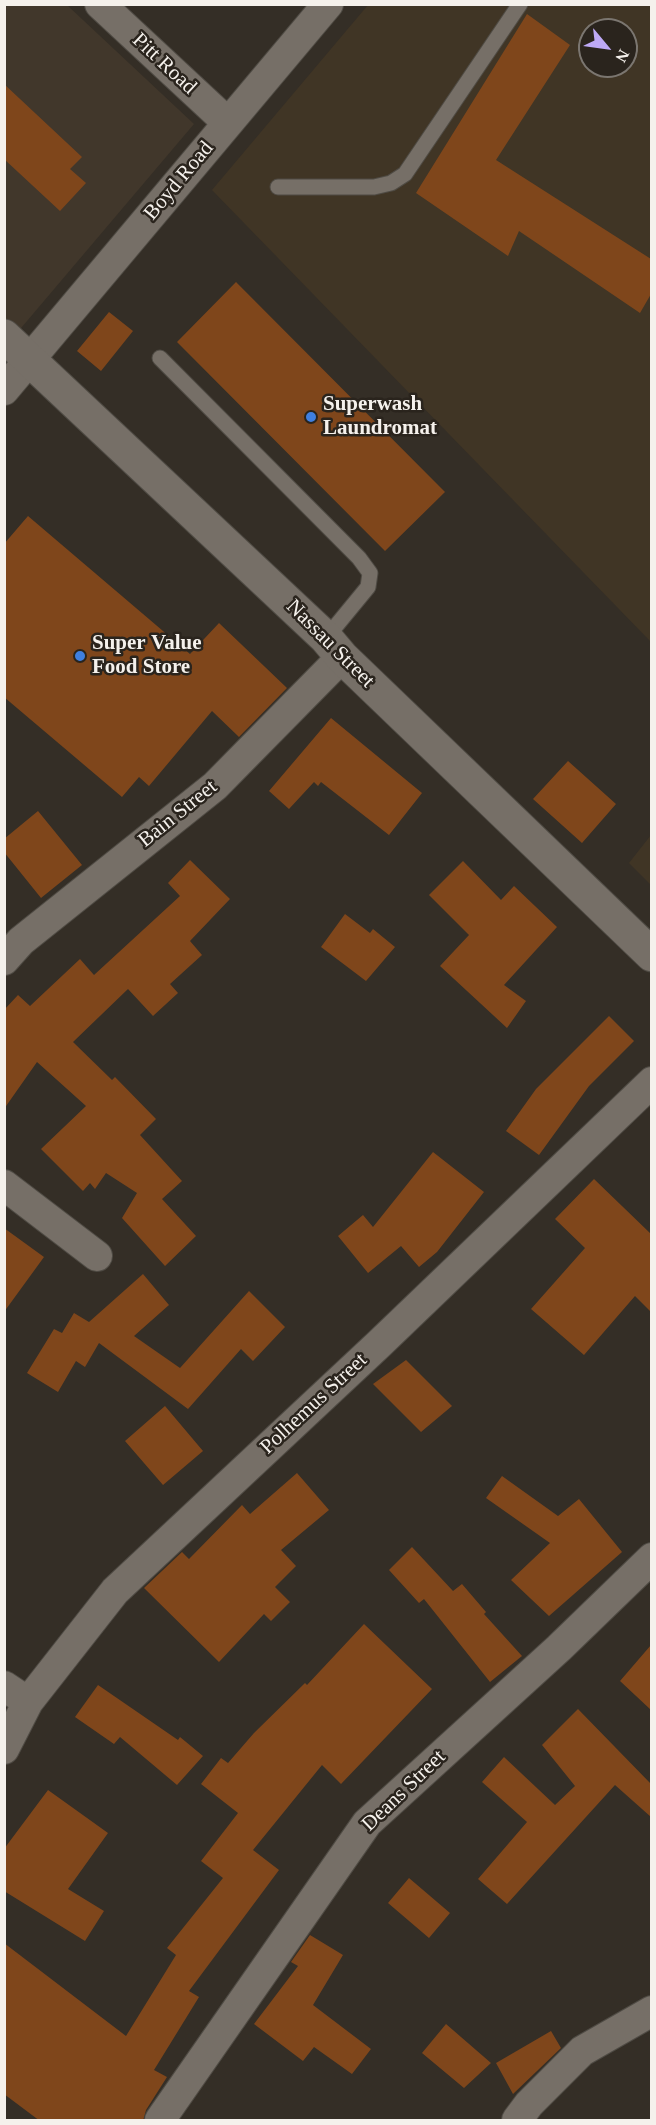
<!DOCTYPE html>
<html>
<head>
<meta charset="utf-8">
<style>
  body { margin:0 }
  #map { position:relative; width:656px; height:2125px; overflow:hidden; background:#342e26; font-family:Georgia,serif }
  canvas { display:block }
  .frame { position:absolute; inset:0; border:6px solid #f5f1ec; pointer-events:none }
  .north { position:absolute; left:578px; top:18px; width:60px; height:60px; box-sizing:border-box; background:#2a241d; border:2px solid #7b7670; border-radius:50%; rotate:119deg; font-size:16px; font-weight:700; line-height:24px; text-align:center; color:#f5f1ec }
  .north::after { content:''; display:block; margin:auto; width:21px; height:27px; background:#bea9f5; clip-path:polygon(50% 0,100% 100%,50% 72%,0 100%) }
</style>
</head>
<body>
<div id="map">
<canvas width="656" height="2125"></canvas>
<div class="frame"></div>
<div class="north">N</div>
</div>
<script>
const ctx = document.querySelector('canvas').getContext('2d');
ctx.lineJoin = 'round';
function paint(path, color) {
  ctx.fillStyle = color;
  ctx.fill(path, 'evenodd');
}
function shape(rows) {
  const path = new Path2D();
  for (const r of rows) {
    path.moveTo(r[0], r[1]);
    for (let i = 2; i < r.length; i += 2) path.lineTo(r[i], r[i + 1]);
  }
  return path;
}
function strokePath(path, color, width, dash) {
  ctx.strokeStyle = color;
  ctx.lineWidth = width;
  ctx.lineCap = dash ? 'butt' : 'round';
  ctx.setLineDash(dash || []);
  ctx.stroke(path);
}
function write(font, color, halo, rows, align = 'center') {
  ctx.font = font + ' Georgia,serif';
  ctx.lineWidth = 5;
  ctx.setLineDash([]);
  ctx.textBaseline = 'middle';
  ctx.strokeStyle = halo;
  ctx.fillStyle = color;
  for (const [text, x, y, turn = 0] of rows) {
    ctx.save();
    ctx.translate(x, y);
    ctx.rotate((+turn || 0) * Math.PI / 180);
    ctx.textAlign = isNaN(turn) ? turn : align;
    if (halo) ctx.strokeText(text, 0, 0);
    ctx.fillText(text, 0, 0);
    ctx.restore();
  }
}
paint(shape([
  [5,5,67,5,194,124,5,347]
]), '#41372b');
paint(shape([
  [368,5,651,5,651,642,212,190],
  [590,30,626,30,626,66,590,66],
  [651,835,651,885,629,863]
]), '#403525');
paint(shape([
  [527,14,570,45,496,160,651,259,651,294,640,313,519,231,508,256,416,193],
  [4,84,82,157,70,169,86,183,60,211,4,159],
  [236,282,445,492,385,551,177,342],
  [109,312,133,331,101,371,77,351],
  [28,516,190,654,219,623,287,688,239,737,212,711,149,786,139,777,122,797,4,697,4,544],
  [331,718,422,793,389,835,321,782,318,786,314,782,289,809,269,791],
  [568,761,616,804,582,843,533,799],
  [38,811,82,865,41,898,4,852,4,839],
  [190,860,230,899,190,941,202,955,170,984,178,993,153,1016,128,989,73,1042,112,1080,115,1077,156,1119,140,1135,182,1181,162,1199,196,1236,165,1266,122,1218,137,1193,106,1173,95,1189,90,1183,83,1191,41,1149,86,1106,37,1062,4,1109,4,1010,18,995,30,1006,80,959,94,975,180,896,168,883],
  [463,861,501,900,514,886,557,927,504,985,526,1001,507,1028,440,966,469,935,429,895],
  [345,914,370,933,373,929,395,947,366,981,321,947],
  [609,1016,634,1041,589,1086,539,1155,506,1131,536,1089],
  [433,1152,484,1192,437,1252,419,1267,401,1246,368,1273,338,1236,363,1215,373,1227],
  [594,1179,651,1234,651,1312,635,1296,584,1355,531,1309,585,1248,555,1219],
  [4,1228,44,1257,4,1312],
  [143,1274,169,1305,134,1336,180,1368,249,1291,285,1327,253,1361,241,1349,188,1409,99,1343,85,1367,76,1361,58,1392,27,1373,54,1329,62,1333,74,1313,89,1322],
  [406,1360,452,1406,421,1432,373,1384],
  [165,1406,203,1451,163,1485,125,1441],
  [297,1473,329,1510,281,1550,296,1566,275,1587,290,1602,271,1621,264,1614,219,1662,144,1588,182,1552,189,1559,242,1505,250,1514],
  [502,1476,558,1516,579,1499,622,1552,549,1616,511,1580,550,1543,486,1498],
  [412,1547,453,1591,462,1584,486,1612,484,1614,522,1656,490,1682,424,1599,419,1603,389,1570],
  [364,1624,432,1689,341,1784,322,1765,253,1850,279,1870,189,1991,199,1997,154,2070,167,2077,146,2110,143,2121,40,2121,4,2094,4,1943,126,2036,176,1955,167,1948,223,1878,201,1861,238,1813,201,1784,221,1758,228,1763,254,1733,305,1683,307,1685],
  [651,1645,651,1710,620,1681],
  [98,1685,178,1740,180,1737,203,1756,177,1785,120,1737,114,1744,75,1717],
  [578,1709,651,1784,651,1817,615,1785,507,1904,478,1879,527,1822,482,1782,504,1757,555,1805,575,1786,542,1745],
  [48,1790,108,1833,68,1889,104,1911,85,1941,4,1891,4,1849],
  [409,1878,450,1913,429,1938,388,1903],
  [310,1935,343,1955,313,2005,371,2049,352,2074,314,2047,303,2061,254,2024,298,1966,291,1962],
  [446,2024,491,2063,464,2088,422,2053],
  [551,2031,561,2048,513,2094,496,2063]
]), '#7f461b');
const lane = shape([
  [278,187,374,187,391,183,405,174,520,4],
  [160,358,359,558,370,573,368,587,326,638]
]);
const street = shape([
  [100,4,228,123],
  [4,390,328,4],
  [4,960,21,941,215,786,342,657],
  [4,1185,97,1256],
  [4,1686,28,1702],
  [4,1749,28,1702,115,1591,379,1344,652,1082],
  [160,2120,367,1823,559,1648,652,1558],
  [517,2120,529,2104,582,2051,652,2011]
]);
const secondary = shape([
  [4,336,326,638,342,657,652,955]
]);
strokePath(lane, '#4f4b44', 17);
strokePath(street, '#4f4b44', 32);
strokePath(secondary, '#4f4b44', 35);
strokePath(lane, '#766f67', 15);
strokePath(street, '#766f67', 30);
strokePath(secondary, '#766f67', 33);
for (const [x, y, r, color] of [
  [311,417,6,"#3f7fe0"],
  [80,656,6,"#3f7fe0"]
]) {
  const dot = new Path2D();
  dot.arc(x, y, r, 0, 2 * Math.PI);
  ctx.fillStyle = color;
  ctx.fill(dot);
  strokePath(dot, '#2a241d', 2);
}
write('21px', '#f5f1ec', '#2a241d', [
  ["Pitt Road",164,64,43],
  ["Boyd Road",179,181,-50],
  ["Nassau Street",330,644,45],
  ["Bain Street",178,814,-39],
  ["Polhemus Street",314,1404,-43],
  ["Deans Street",404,1791,-44]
]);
write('bold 21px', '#f5f1ec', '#2a241d', [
  ["Superwash",323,405],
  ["Laundromat",323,429],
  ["Super Value",92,644],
  ["Food Store",92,668]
], 'left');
</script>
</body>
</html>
